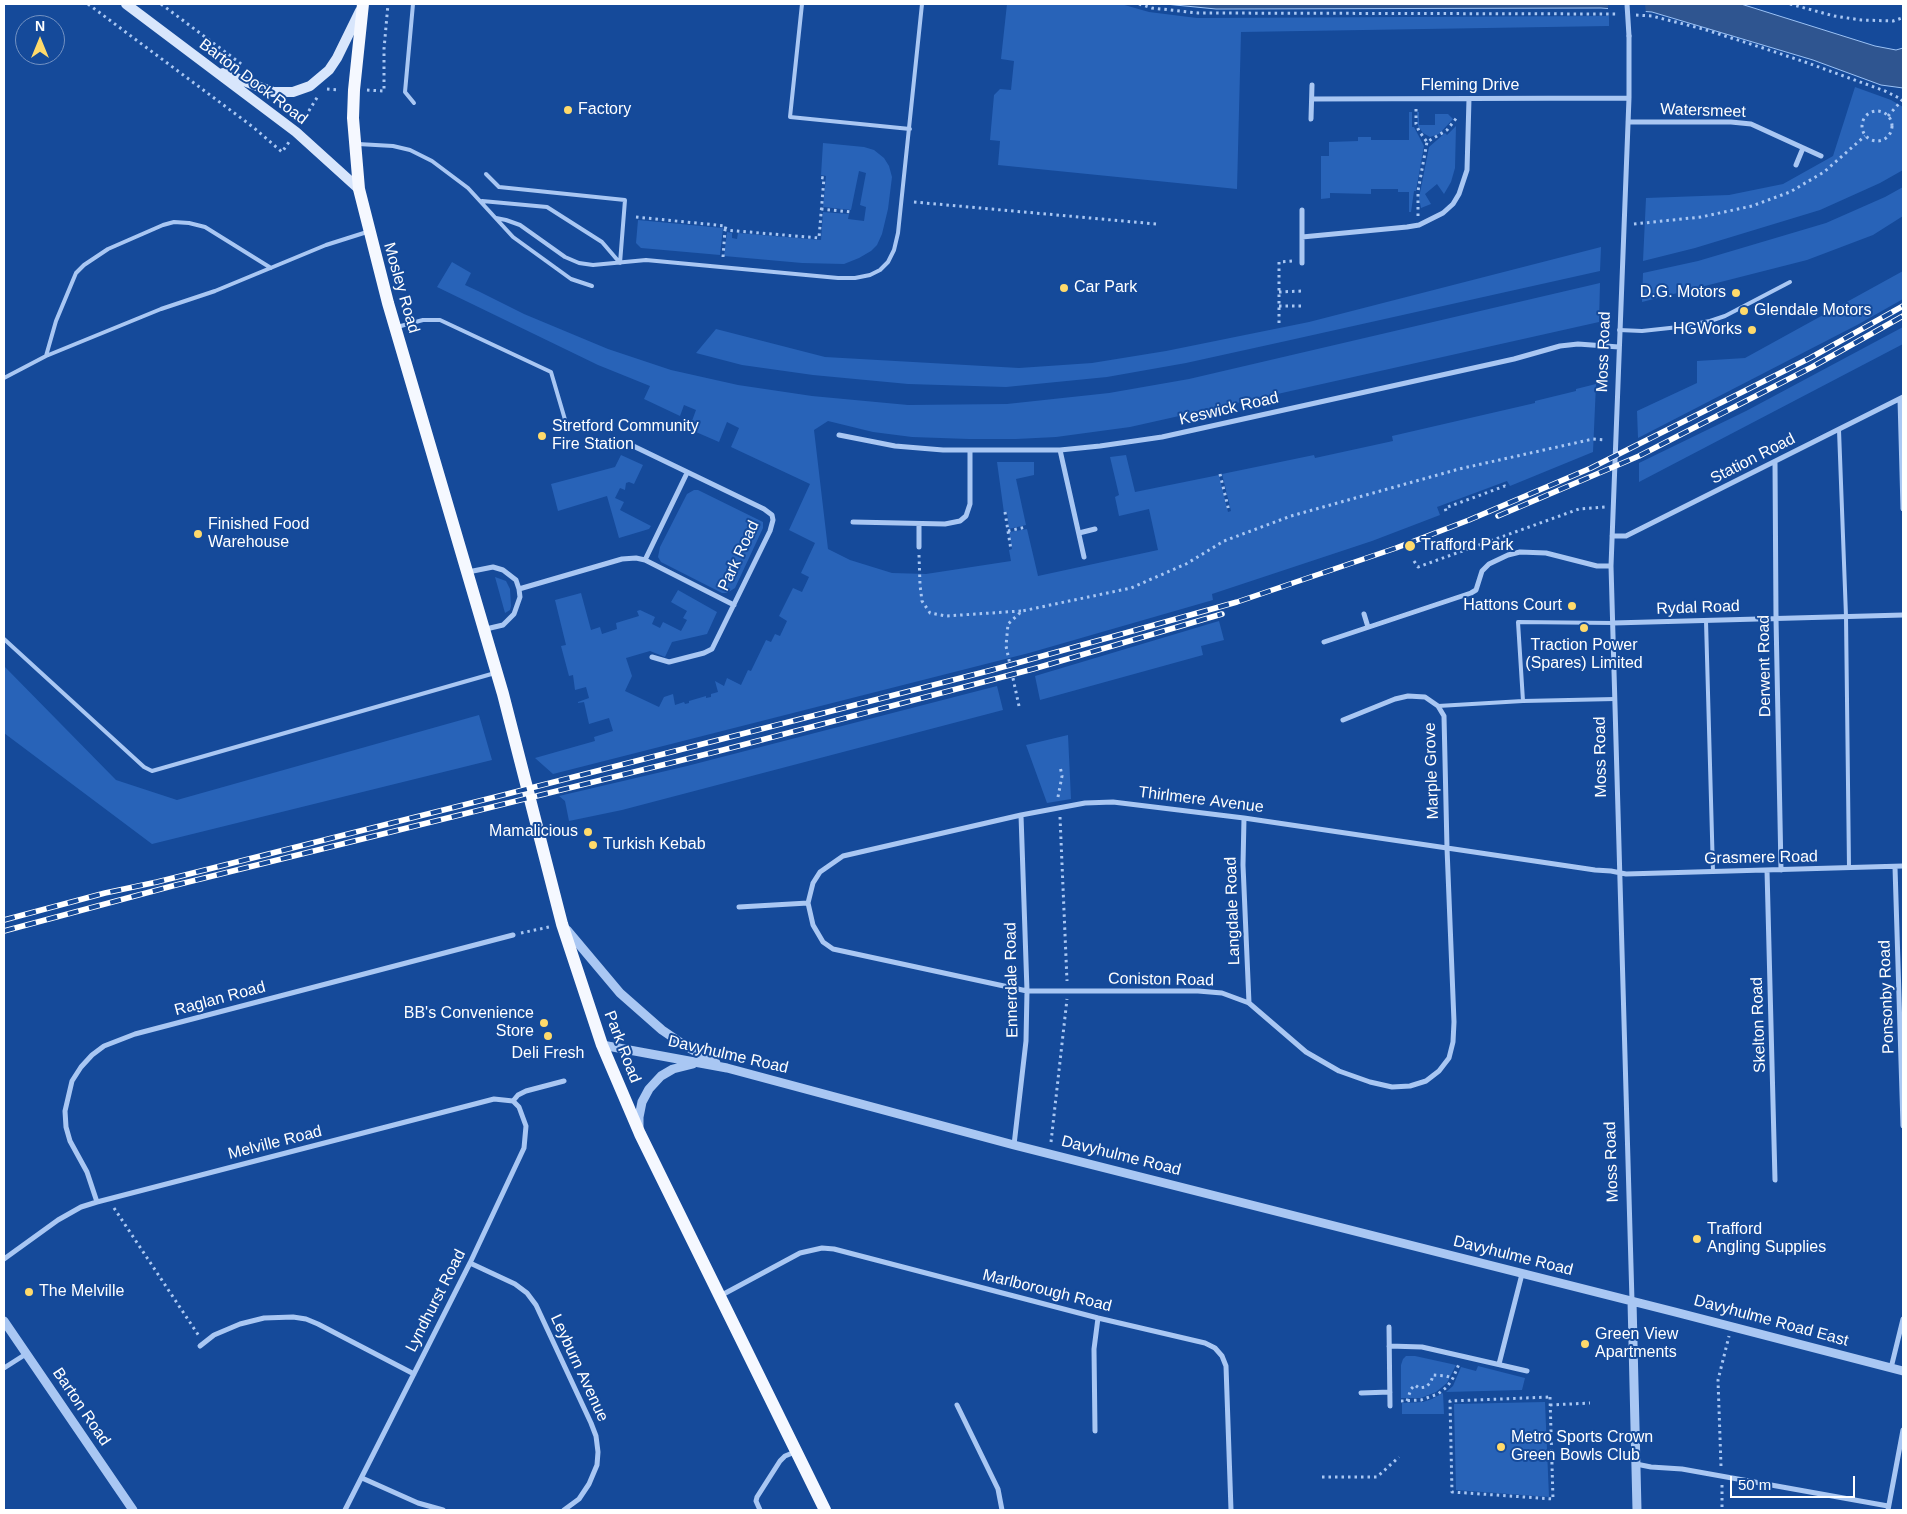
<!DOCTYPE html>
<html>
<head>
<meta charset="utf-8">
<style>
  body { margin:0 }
  #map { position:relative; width:1907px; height:1514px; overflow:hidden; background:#154a9a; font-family:Helvetica,sans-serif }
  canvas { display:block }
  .frame { position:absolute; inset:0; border:5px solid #fff; pointer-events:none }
  .north { position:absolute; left:15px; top:15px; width:50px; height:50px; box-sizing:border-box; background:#154a9a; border:1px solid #7392c2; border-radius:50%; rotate:0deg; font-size:14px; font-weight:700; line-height:20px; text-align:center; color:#fff }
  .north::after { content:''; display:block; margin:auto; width:18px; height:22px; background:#ffda6b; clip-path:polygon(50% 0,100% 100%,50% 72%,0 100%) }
  .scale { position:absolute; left:1730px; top:1476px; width:125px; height:22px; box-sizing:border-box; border:2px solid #fff; border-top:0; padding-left:6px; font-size:15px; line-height:18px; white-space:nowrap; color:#fff; -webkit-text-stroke:4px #154a9a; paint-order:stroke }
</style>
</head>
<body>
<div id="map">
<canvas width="1907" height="1514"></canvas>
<div class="frame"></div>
<div class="north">N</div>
<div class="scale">50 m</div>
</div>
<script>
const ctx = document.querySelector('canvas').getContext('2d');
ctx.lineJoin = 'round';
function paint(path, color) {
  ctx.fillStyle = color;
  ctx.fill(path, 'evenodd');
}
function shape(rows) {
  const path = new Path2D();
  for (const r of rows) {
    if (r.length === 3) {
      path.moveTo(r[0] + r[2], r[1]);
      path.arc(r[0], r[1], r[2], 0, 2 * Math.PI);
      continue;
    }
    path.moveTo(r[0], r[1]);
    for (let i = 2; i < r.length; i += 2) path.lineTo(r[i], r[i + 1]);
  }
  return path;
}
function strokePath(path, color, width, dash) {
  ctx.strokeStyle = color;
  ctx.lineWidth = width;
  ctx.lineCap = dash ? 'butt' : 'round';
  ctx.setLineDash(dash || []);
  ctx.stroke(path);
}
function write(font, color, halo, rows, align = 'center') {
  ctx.font = font + ' Helvetica,sans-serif';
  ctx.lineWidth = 4;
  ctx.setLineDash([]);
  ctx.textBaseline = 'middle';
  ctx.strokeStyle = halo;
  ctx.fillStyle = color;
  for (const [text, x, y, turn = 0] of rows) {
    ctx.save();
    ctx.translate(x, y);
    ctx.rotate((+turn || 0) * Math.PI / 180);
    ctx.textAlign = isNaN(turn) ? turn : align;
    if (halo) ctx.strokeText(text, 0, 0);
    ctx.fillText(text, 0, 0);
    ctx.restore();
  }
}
paint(shape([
  [1007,4,1121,4,1149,12,1197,18,1609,16,1609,26,1241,32,1237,189,998,165,1000,141,990,140,994,95,1000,89,1011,90,1014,61,1001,59],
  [1855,87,1891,100,1903,107,1903,170,1880,183,1820,210,1695,248,1643,261,1646,198,1729,195,1783,184,1833,156],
  [1409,112,1412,112,1412,127,1414,127,1424,146,1416,191,1414,191,1411,212,1409,212,1409,192,1398,192,1398,189,1371,189,1371,194,1330,193,1330,198,1321,199,1321,156,1329,156,1329,142,1358,141,1358,137,1371,137,1371,140,1409,140],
  [1417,112,1419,112,1419,125,1435,125,1435,114,1448,114,1453,119,1439,134,1430,137,1423,133,1418,126],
  [1456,126,1455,168,1451,182,1444,194,1437,184,1425,194,1431,204,1421,208,1419,198,1429,147,1445,133,1447,135],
  [823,143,864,147,874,150,884,158,889,166,892,177,888,209,882,234,877,245,871,251,859,258,844,264,802,263,724,256,727,232,732,233,732,238,737,239,738,233,821,240,823,212,849,214,848,219,864,221,866,207,860,205,866,173,859,171,851,210,823,207,826,176,821,175],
  [1903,187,1903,216,1873,235,1807,260,1642,302,1643,273,1698,261,1826,223,1885,197],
  [638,220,723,228,720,255,641,248,636,243],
  [1601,247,1600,271,1286,341,1186,363,1107,377,1006,387,908,384,813,375,742,365,696,353,716,329,825,357,1019,368,1092,363,1166,351,1309,322],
  [452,262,471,273,465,285,478,291,524,314,608,349,671,370,738,385,812,396,908,405,1007,404,1109,393,1189,379,1600,283,1599,322,1130,427,1056,437,1016,439,969,439,912,437,873,432,828,421,814,430,828,549,850,560,892,573,926,574,1011,561,1009,550,1012,549,1009,532,1027,529,1038,576,1158,550,1149,509,1119,516,1115,497,1119,495,1110,457,1126,455,1135,492,1219,475,1228,512,1231,511,1222,474,1314,455,1315,458,1393,441,1392,436,1535,403,1535,401,1576,391,1576,389,1596,384,1593,452,1510,486,1507,481,1437,507,1440,515,1372,541,1212,594,1213,600,1029,653,553,774,535,758,595,741,594,737,613,731,609,718,589,724,584,702,578,703,578,702,589,698,586,687,575,690,573,675,569,676,561,646,566,645,555,600,581,593,591,630,600,627,602,634,617,629,616,623,639,616,637,611,640,610,655,617,652,624,660,628,663,622,681,631,687,620,683,618,687,611,671,602,678,590,717,612,707,634,672,642,665,657,650,651,626,658,632,676,625,691,659,707,664,697,673,694,675,705,684,702,685,704,689,703,689,701,706,696,706,698,711,697,711,694,718,692,715,681,724,686,727,678,741,685,748,670,751,671,766,640,771,642,775,634,780,636,787,621,779,616,793,588,802,592,809,577,801,573,815,543,789,530,810,484,731,447,739,428,727,422,719,442,689,429,696,410,684,405,680,416,644,399,650,386,598,365,437,287],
  [1903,271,1903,299,1857,325,1638,438,1637,411,1697,383,1697,361,1745,358],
  [1903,327,1903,344,1639,482,1639,463,1746,411],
  [621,455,643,465,634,484,629,482,626,483,625,490,620,488,615,498,624,502,620,510,651,526,649,529,619,538,607,496,558,511,551,484,615,467],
  [997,462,1034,462,1034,475,1016,479,1026,525,1009,529,1007,512,1004,513],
  [694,490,698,490,763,522,763,528,735,588,727,593,722,593,661,562,658,557,660,547,687,494],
  [495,577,506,581,510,589,511,606,510,610,505,613],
  [1219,621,1224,640,1201,646,1203,655,1040,700,1035,676],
  [4,666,116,780,177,800,479,715,492,760,152,844,4,733],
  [997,686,1003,710,622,810,569,821,565,801,559,796,687,766],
  [1068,735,1071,799,1047,803,1026,745],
  [1406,1356,1415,1356,1456,1365,1447,1383,1436,1392,1421,1398,1401,1398,1401,1365,1403,1359],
  [1478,1366,1525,1378,1522,1390,1446,1392,1453,1386,1461,1367,1476,1371],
  [1443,1393,1444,1414,1402,1414,1402,1403,1423,1402,1432,1399],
  [1545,1402,1549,1497,1456,1490,1454,1404]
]), '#2863b8');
const water = shape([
  [1165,4,1741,4,1875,46,1896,50,1903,48,1903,88,1881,85,1813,60,1652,12,1601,8,1216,9,1165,4]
]);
paint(water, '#2f5590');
strokePath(water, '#9bc2f5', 1);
paint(shape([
  [1608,4,1645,4,1646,14,1608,11]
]), '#154a9a');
strokePath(shape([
  [88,4,253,127,282,152,289,142],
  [161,4,244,66],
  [1139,4,1152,8,1198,13,1617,14],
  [1790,4,1834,16,1861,20,1893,21,1902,18],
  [1636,15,1652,16,1703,29,1763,48,1805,62,1885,91,1903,100],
  [327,89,340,90],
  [367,90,384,91,384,49,388,4],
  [1416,109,1416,124,1419,131,1427,142,1447,130,1458,116],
  [1877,126,15],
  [1888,116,1903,99],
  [302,122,318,96],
  [914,202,1156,224],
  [821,209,851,212],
  [1418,216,1418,191,1427,142],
  [636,217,726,226,725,230],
  [1634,224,1701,217,1752,206,1790,192,1824,172,1865,136],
  [723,257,725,230,819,238,824,178,819,177],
  [1279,292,1302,291],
  [1279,306,1302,306],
  [1279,323,1279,262,1292,261],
  [1220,474,1229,511],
  [1446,511,1445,508,1505,486,1507,487],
  [1005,512,1011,550],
  [1008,531,1026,527],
  [1464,543,1468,549],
  [919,555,920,585,922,601,930,613,946,616,1021,611],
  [1414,561,1418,567,1579,509,1605,507],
  [1019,706,1006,646,1008,624,1022,611,1131,588,1186,564,1224,541,1291,516,1459,469,1593,439,1606,440],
  [1058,797,1062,776,1060,766],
  [1060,817,1067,981],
  [521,933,549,927],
  [1051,1142,1067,999],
  [114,1208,199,1336],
  [1550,1397,1553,1499,1452,1492,1450,1401,1550,1397],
  [1401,1401,1421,1400,1438,1394,1447,1387,1453,1378,1459,1364],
  [1407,1401,1411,1389,1415,1385,1419,1388,1426,1387,1431,1382,1433,1375,1446,1376,1453,1378],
  [1550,1405,1590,1403],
  [1721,1466,1718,1380,1729,1336],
  [1322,1477,1377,1477,1399,1457],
  [1722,1485,1722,1510]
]), '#a9c7f3', 3, [2.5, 4]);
strokePath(shape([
  [413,4,405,92,414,103],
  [802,4,790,117,910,129],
  [358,144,393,146,410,150,432,161,468,188,513,237,571,279,592,286],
  [486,174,499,187,625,200,620,263],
  [482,201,547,207,602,242,620,263],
  [496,218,506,220,520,225,565,257,579,263,593,265,646,260,838,278,855,278,870,275,880,270,888,262,894,250,898,233,922,4],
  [397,327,423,320,440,320,551,372,566,423],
  [1619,330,1642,331,1679,327,1710,321,1725,316,1790,282],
  [46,356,56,321,76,273,84,265,108,249,163,225,174,222,189,223,205,227,271,268],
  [4,378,46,356,161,309,215,291,326,245,367,232],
  [1839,430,1846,616,1849,868],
  [1706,621,1713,872],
  [4,639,144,767,152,771,495,673],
  [1523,701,1518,622,1613,623],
  [1438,706,1523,701,1615,699]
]), '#a9c7f3', 4);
strokePath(shape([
  [1629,36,1629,98,1611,566,1632,1301],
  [1312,99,1629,98],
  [1311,119,1312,85],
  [1628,122,1731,122,1751,124,1821,156],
  [1796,165,1803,148],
  [1302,237,1407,227,1419,225,1443,213,1453,204,1459,194,1467,170,1469,99],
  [1302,263,1302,210],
  [1900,399,1903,509],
  [839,435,895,446,943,450,1060,450,1100,446,1162,437,1514,359,1560,346,1578,344,1619,347],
  [627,443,764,509,772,515,773,520,770,531,712,649,704,653,669,662,652,657],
  [1060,450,1084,557],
  [1775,462,1776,618,1781,870],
  [687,473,645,560,734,605],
  [853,522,945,524,960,521,966,516,970,504,970,451],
  [1079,533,1095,529],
  [1612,536,1626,536,1903,397],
  [919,547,919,524],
  [468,572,493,567,503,570,516,580,519,589,520,597,514,614,503,625,486,629],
  [519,589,622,559,636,558,645,560],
  [1364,614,1368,627],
  [1613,623,1903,615],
  [1324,642,1471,593,1476,590,1482,571,1489,564,1508,555,1520,552,1546,553,1597,566,1611,566],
  [1343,720,1395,699,1408,696,1425,697,1438,706,1444,716,1447,848,1454,1022,1453,1042,1449,1058,1439,1071,1426,1081,1410,1086,1392,1087,1370,1082,1339,1071,1306,1052,1249,1003,1222,993,1198,991,1027,991,833,949,823,942,813,925,808,903,813,883,820,872,843,856,1021,815,1085,803,1113,802,1244,818,1447,848,1595,870,1611,871,1626,874,1903,866],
  [1244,818,1243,865,1249,1003],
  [1895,867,1903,1126],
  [1767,870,1775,1180],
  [739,907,808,903],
  [513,1101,518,1095,526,1091,564,1081],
  [1014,1145,1026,1041,1027,991,1021,815],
  [97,1202,87,1172,70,1141,66,1127,65,1111,72,1081,81,1067,92,1055,104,1046,135,1034,513,935],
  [4,1259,58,1220,81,1207,97,1202,494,1099,513,1101],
  [470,1263,515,1284,527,1293,536,1305,591,1423,596,1436,598,1452,597,1465,589,1484,579,1499,564,1510],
  [720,1296,800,1253,822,1248,834,1249,1098,1318,1205,1343,1215,1348,1222,1356,1226,1366,1231,1510],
  [1389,1327,1390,1406],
  [200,1346,214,1335,240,1324,264,1318,293,1317,306,1319,318,1324,414,1374],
  [1389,1346,1422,1347,1527,1371],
  [1499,1364,1522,1274],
  [4,1368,26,1354],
  [1891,1368,1903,1319],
  [1361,1393,1390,1392],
  [957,1405,998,1489,1002,1510],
  [1095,1431,1094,1349,1098,1318],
  [1636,1464,1651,1467,1682,1469,1888,1506],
  [362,1478,418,1503,443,1510],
  [345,1510,470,1263,524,1148,526,1126,519,1107,513,1101],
  [760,1510,756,1501,757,1497,780,1461,785,1456,795,1452],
  [1888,1510,1903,1430]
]), '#a9c7f3', 5);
strokePath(shape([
  [567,930,620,993,662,1030,684,1045,716,1063],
  [602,1045,727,1068,1014,1145,1675,1312,1903,1371],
  [639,1126,639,1117,642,1102,649,1089,661,1076,673,1069,693,1064],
  [1632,1301,1637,1510],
  [4,1321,133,1510]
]), '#a9c7f3', 9);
strokePath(shape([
  [126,4,296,132,359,189],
  [223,73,273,92,293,92,310,86,329,70,337,58,360,11]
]), '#d8e6fc', 10);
strokePath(shape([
  [363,4,354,90,353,118,359,189,388,303,503,694,562,924,602,1045,640,1134,825,1510]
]), '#f5f8ff', 12);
const rail = shape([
  [1498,516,1639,456,1812,367,1903,316],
  [4,920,105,893,157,882,507,794,992,670,1237,602,1396,548,1469,520,1591,468,1810,358,1903,306],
  [4,931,176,885,723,750,1033,669,1222,614]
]);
strokePath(rail, '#fff', 5.5);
strokePath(rail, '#154a9a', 4, [11]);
strokePath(shape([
  [1627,4,1629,36]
]), '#a9c7f3', 5);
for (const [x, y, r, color] of [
  [568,110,5,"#ffda6b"],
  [1064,288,5,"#ffda6b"],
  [1736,293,5,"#ffda6b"],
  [1744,311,5,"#ffda6b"],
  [1752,330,5,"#ffda6b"],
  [542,436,5,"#ffda6b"],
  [198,534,5,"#ffda6b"],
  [1410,546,6,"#ffda6b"],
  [1572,606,5,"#ffda6b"],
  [1584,628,5,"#ffda6b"],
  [588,832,5,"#ffda6b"],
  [593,845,5,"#ffda6b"],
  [544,1023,5,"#ffda6b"],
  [548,1036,5,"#ffda6b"],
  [1697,1239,5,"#ffda6b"],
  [29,1292,5,"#ffda6b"],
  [1585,1344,5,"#ffda6b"],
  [1501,1447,5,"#ffda6b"]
]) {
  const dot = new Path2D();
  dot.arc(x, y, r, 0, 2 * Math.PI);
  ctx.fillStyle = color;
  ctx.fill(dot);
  strokePath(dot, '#154a9a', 2);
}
write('16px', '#fff', '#154a9a', [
  ["Barton Dock Road",253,82,37],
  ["Fleming Drive",1470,86],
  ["Watersmeet",1703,111,2],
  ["Mosley Road",401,288,74],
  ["Moss Road",1604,352,-88],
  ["Keswick Road",1229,409,-13],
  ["Station Road",1753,459,-27],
  ["Park Road",739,556,-65],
  ["Rydal Road",1698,608,-2],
  ["Derwent Road",1765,666,-91],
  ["Moss Road",1601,757,-91],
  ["Marple Grove",1432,771,-92],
  ["Thirlmere Avenue",1201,800,7],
  ["Grasmere Road",1761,858,-1],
  ["Langdale Road",1233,911,-92],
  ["Ennerdale Road",1012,980,-91],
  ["Coniston Road",1161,980,1],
  ["Ponsonby Road",1887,997,-92],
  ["Raglan Road",220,999,-15],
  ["Skelton Road",1759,1025,-92],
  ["Park Road",622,1047,69],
  ["Davyhulme Road",728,1055,13],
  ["Melville Road",275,1143,-14],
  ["Davyhulme Road",1121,1156,14],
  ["Moss Road",1612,1162,-92],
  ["Davyhulme Road",1513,1256,14],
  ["Marlborough Road",1047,1291,14],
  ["Lyndhurst Road",436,1301,-63],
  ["Davyhulme Road East",1771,1321,15],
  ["Leyburn Avenue",579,1368,65],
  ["Barton Road",81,1407,56]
]);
write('16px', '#fff', '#154a9a', [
  ["Factory",578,110],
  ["Car Park",1074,288],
  ["D.G. Motors",1726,293,"right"],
  ["Glendale Motors",1754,311],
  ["HGWorks",1742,330,"right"],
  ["Stretford Community",552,427],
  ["Fire Station",552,445],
  ["Finished Food",208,525],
  ["Warehouse",208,543],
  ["Trafford Park",1421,546],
  ["Hattons Court",1562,606,"right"],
  ["Traction Power",1584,646,"center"],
  ["(Spares) Limited",1584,664,"center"],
  ["Mamalicious",578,832,"right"],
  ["Turkish Kebab",603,845],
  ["BB's Convenience",534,1014,"right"],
  ["Store",534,1032,"right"],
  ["Deli Fresh",548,1054,"center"],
  ["Trafford",1707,1230],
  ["Angling Supplies",1707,1248],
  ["The Melville",39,1292],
  ["Green View",1595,1335],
  ["Apartments",1595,1353],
  ["Metro Sports Crown",1511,1438],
  ["Green Bowls Club",1511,1456]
], 'left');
</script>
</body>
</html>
